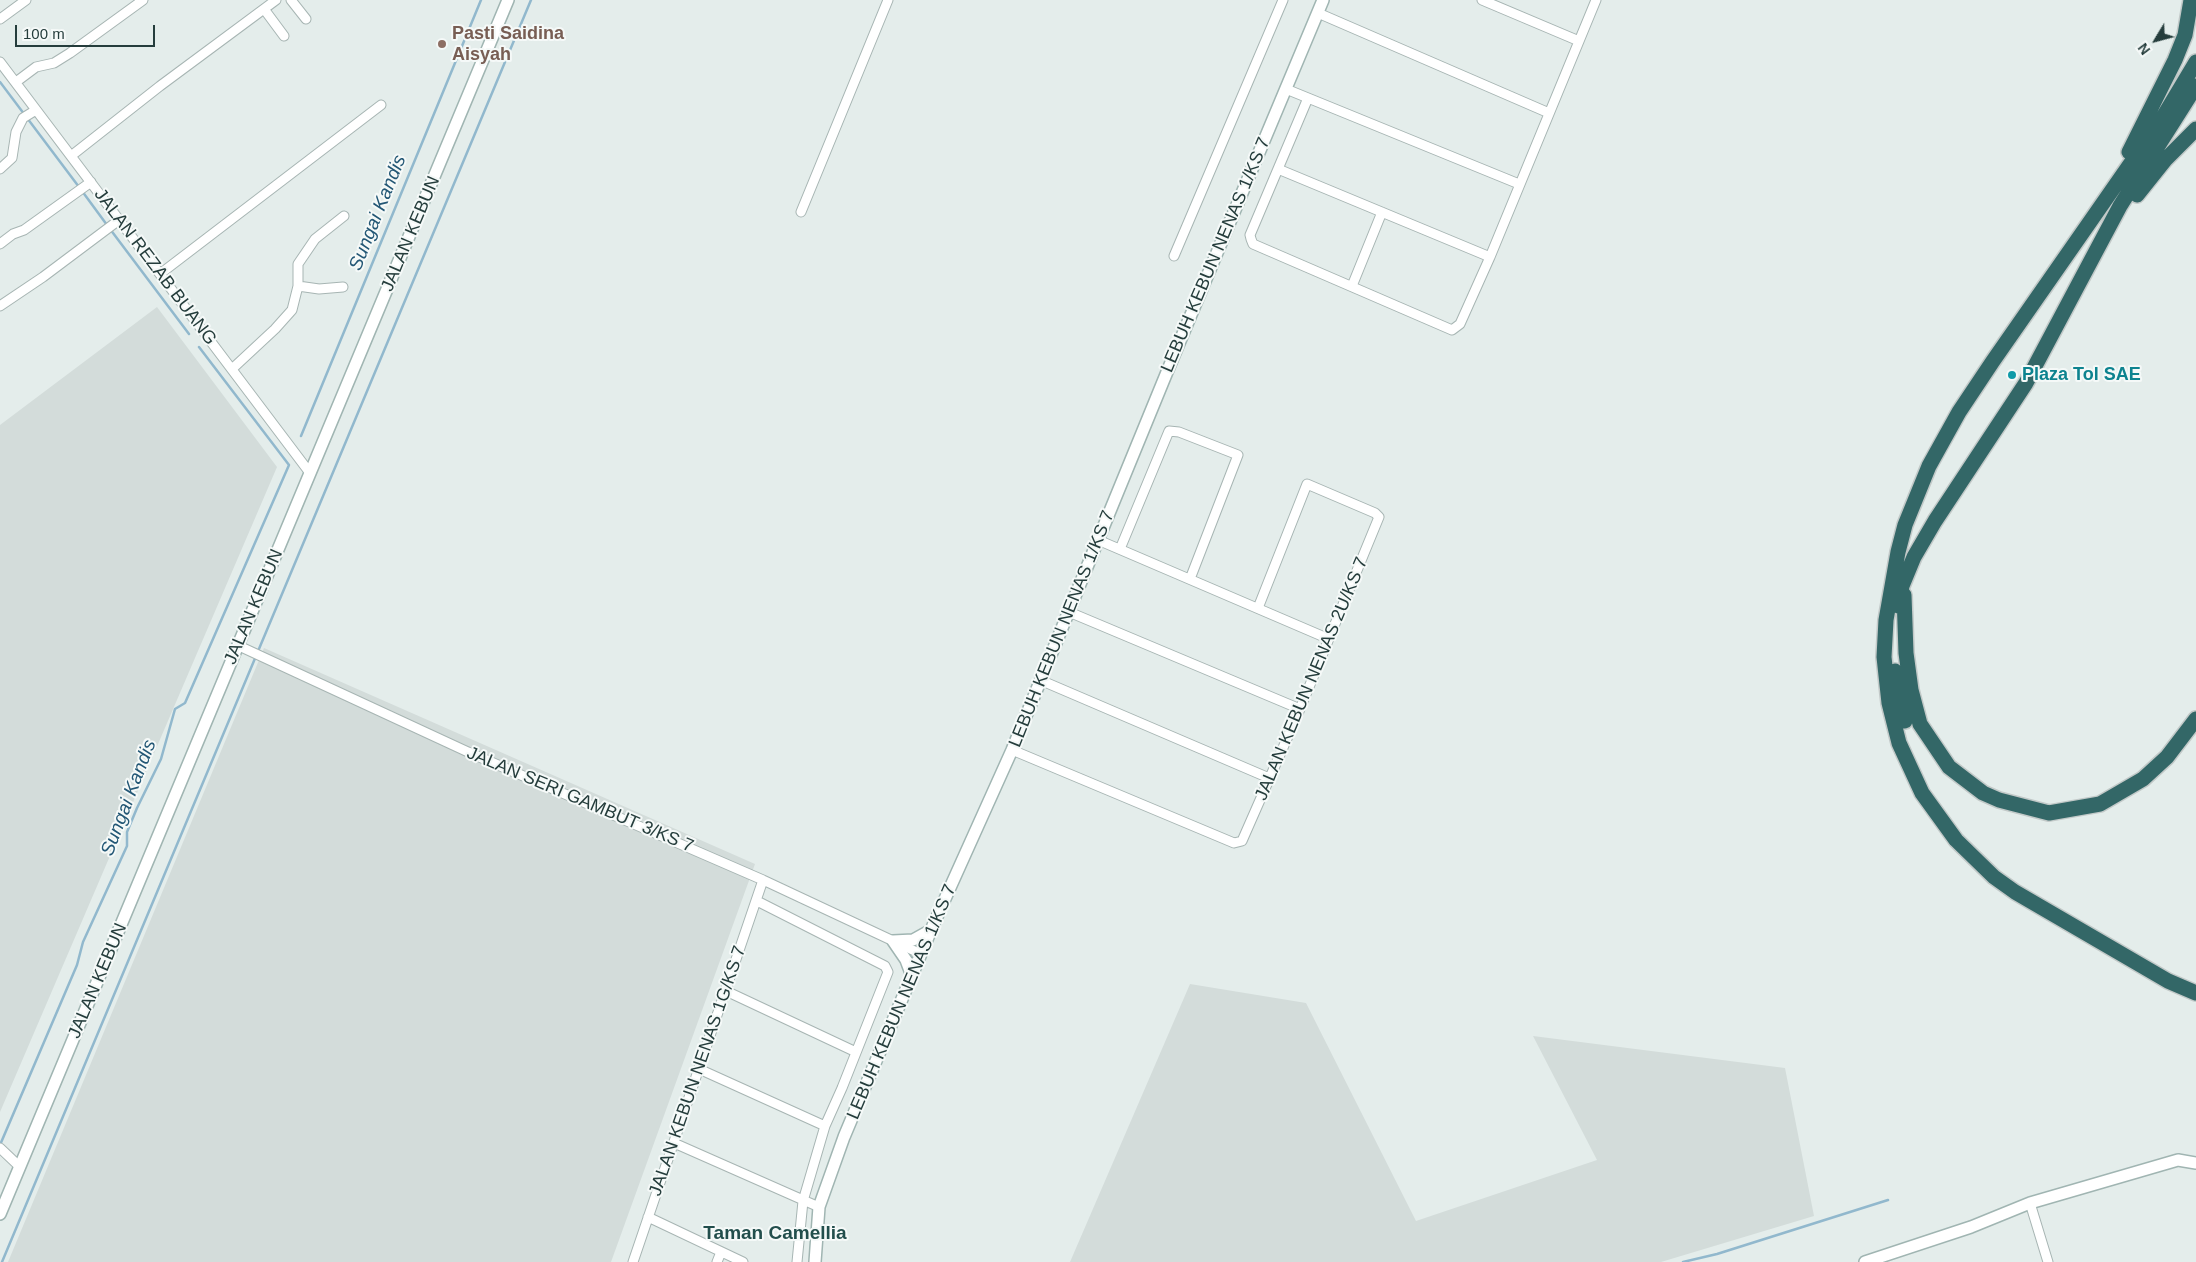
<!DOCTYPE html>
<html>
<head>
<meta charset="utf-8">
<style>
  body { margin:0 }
  #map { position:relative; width:2196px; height:1262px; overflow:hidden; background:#e4edeb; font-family:Arial,sans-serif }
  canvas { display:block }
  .north { position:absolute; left:2131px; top:15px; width:50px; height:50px; -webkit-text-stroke:4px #f5f9f8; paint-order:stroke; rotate:233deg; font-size:14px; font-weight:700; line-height:20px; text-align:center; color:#253d3c }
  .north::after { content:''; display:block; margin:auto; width:18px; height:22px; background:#253d3c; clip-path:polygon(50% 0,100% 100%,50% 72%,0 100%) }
  .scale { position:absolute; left:15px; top:25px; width:140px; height:22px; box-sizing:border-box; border:2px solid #253d3c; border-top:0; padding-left:6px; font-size:15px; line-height:18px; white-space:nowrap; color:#253d3c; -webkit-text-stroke:4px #f5f9f8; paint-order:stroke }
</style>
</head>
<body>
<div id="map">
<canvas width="2196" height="1262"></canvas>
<div class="north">N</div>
<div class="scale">100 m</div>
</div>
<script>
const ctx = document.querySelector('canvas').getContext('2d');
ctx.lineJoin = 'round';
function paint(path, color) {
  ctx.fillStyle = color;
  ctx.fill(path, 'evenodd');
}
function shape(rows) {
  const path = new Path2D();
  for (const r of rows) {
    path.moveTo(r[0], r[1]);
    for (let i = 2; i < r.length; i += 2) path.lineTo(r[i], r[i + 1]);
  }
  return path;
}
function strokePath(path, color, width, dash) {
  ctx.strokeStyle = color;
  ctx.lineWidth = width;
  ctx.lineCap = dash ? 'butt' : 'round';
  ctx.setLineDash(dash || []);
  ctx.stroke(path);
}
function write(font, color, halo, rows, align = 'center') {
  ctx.font = font + ' Arial,sans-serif';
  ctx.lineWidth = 4;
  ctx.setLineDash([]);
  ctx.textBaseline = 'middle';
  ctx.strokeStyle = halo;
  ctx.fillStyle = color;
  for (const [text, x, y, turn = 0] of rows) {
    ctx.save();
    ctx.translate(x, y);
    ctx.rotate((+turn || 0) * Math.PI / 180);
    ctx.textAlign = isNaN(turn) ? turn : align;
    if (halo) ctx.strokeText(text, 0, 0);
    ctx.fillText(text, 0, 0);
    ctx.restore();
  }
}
paint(shape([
  [157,307,277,467,0,1112,0,425],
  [264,648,755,864,611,1262,8,1262],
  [1190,984,1306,1003,1416,1221,1597,1160,1533,1036,1785,1068,1814,1216,1661,1262,1070,1262]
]), '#d3dcda');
strokePath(shape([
  [0,82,79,187],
  [82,191,107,225],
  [110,229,189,334],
  [301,436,481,0],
  [0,1145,77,965,83,942,127,846,127,832,137,808,161,759,175,709,185,703,289,465,199,347],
  [2,1262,531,0],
  [1683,1262,1717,1254,1888,1200]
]), '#91b8cd', 2.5);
const street = shape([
  [291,0,306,19],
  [1482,0,1579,41],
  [264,9,284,36],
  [1318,13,1549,113],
  [0,19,26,0],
  [0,62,310,473],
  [16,82,36,67,54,63,70,53,143,0],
  [1286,89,1519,184],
  [1308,98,1250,235,1251,239,1253,244,1452,330,1460,324,1490,257,1596,0],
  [71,156,160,86,276,0],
  [0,169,12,158,16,132,23,118,36,110],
  [1278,169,1490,257],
  [801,212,888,0],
  [0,244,13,234,24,230,91,182],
  [1174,256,1283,0],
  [160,274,381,105],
  [298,286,319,289,343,287],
  [1352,286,1382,212],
  [0,306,43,277,119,220],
  [232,369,275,329,292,310,298,286,298,264,315,239,344,216],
  [1098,540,1329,639],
  [1120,549,1169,431,1179,432,1238,455,1190,579],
  [1069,612,1300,709],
  [239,646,468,752,763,880,921,954],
  [1040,680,1269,778],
  [1012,750,1234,843,1242,841,1300,709,1379,517,1375,513,1307,484,1258,608],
  [757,901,885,966,888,972,842,1088,825,1126,803,1201,797,1262],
  [726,991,856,1052],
  [699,1069,825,1126],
  [674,1143,819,1207],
  [0,1148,20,1167],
  [2030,1203,2048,1262],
  [648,1217,743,1262],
  [633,1262,763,880],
  [717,1262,721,1252]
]);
const secondary = shape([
  [893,941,906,960,912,976],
  [893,941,913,940,931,930],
  [0,1214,508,0],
  [815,1262,819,1207,844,1137,931,930,1012,750,1167,372,1323,0],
  [1865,1262,1971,1227,2030,1203,2178,1160,2196,1163]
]);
const highway = shape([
  [2196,62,2163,117,1993,361,1959,412,1929,466,1905,525,1898,552,1886,620,1884,657,1889,703,1899,743,1922,793,1956,840,1994,877,2015,892,2168,981,2196,993],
  [2129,152,2175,60,2185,35,2191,0],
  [2137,195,2165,160,2196,129],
  [1904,595,1906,653,1911,690,1920,724,1949,767,1983,793,1999,800,2049,813,2100,804,2143,779,2167,757,2196,719],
  [1898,606,1902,586,1914,557,1935,521,2026,383,2120,206,2196,86],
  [1895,671,1905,721]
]);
strokePath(street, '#a7b5b3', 11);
strokePath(secondary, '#a0b5b2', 14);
strokePath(highway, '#c2c9c8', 18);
strokePath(street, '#fff', 9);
strokePath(secondary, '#fff', 11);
strokePath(highway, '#336767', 15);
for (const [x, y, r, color] of [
  [442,44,5,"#8d6e63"],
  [2012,375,5,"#0f9aa8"]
]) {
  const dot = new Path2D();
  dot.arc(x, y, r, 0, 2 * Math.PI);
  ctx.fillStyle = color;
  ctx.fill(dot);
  strokePath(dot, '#f5f9f8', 2);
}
write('bold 18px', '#785e54', '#f5f9f8', [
  ["Pasti Saidina",452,34],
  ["Aisyah",452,55]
], 'left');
write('18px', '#253d3c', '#f5f9f8', [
  ["JALAN KEBUN",411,234,-67],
  ["LEBUH KEBUN NENAS 1/KS 7",1216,255,-67],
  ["JALAN REZAB BUANG",155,267,53],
  ["JALAN KEBUN",254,607,-67],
  ["LEBUH KEBUN NENAS 1/KS 7",1062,629,-68],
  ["JALAN KEBUN NENAS 2U/KS 7",1312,679,-67],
  ["JALAN SERI GAMBUT 3/KS 7",580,800,23],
  ["JALAN KEBUN",98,981,-67],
  ["LEBUH KEBUN NENAS 1/KS 7",902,1002,-67],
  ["JALAN KEBUN NENAS 1G/KS 7",698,1071,-71]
]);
write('bold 18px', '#0d838f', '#f5f9f8', [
  ["Plaza Tol SAE",2022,375]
], 'left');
write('italic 19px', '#235775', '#f5f9f8', [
  ["Sungai Kandis",378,213,-68],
  ["Sungai Kandis",129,798,-69]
]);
write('bold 19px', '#224e4c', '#f5f9f8', [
  ["Taman Camellia",775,1234]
]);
</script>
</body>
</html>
